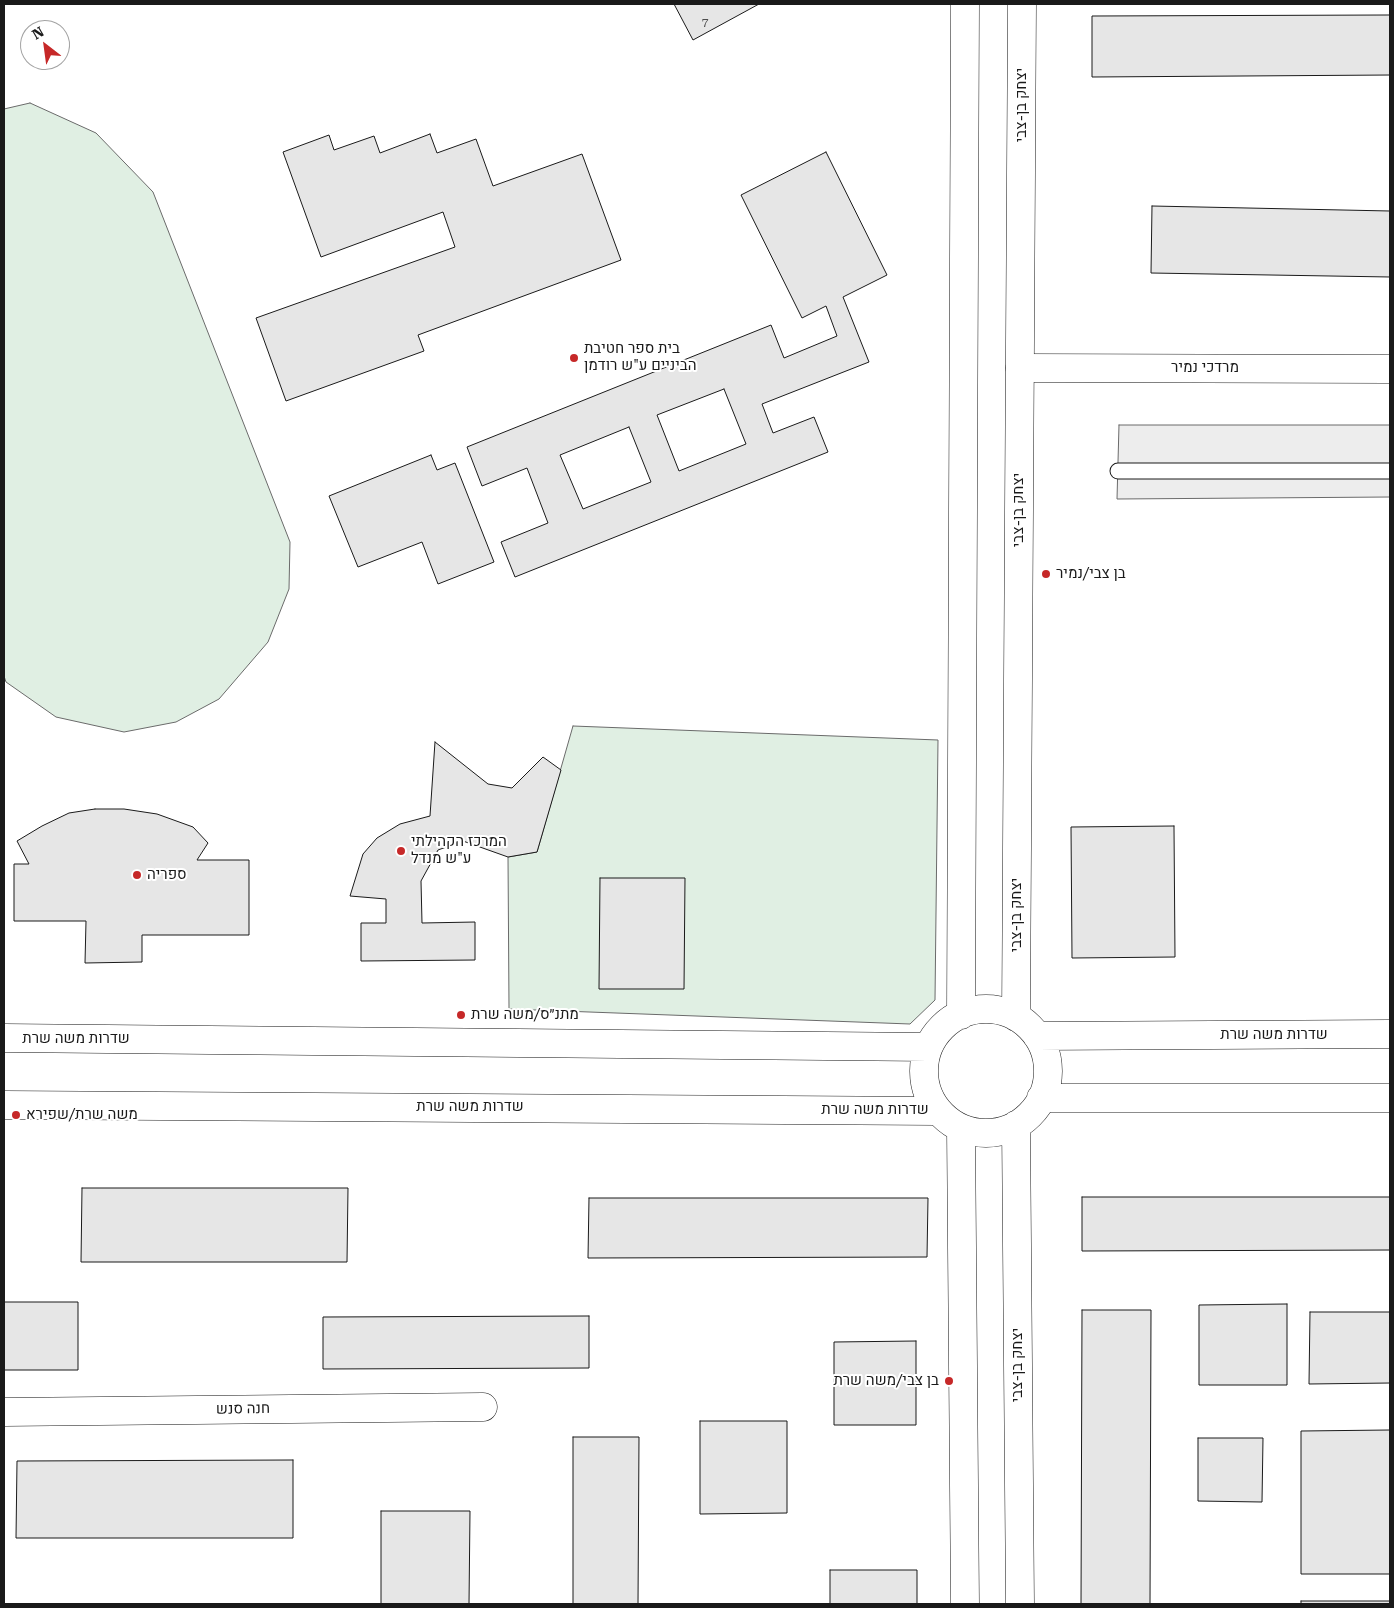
<!DOCTYPE html>
<html>
<head>
<meta charset="utf-8">
<style>
  body { margin:0 }
  #map { position:relative; width:1394px; height:1608px; overflow:hidden; background:#fff; font-family:"Roboto Serif",serif }
  canvas { display:block }
  .frame { position:absolute; inset:0; border:5px solid #1a1a1a; pointer-events:none }
  .north { position:absolute; left:20px; top:20px; width:50px; height:50px; box-sizing:border-box; background:#fff; border:1px solid #a3a3a3; border-radius:50%; rotate:330deg; font-size:14px; font-weight:700; line-height:20px; text-align:center; color:#1a1a1a }
  .north::after { content:''; display:block; margin:auto; width:18px; height:22px; background:#c62828; clip-path:polygon(50% 0,100% 100%,50% 72%,0 100%) }
</style>
</head>
<body>
<div id="map">
<canvas width="1394" height="1608"></canvas>
<div class="frame"></div>
<div class="north">N</div>
</div>
<script>
const ctx = document.querySelector('canvas').getContext('2d');
ctx.lineJoin = 'round';
function paint(path, color) {
  ctx.fillStyle = color;
  ctx.fill(path, 'evenodd');
}
function shape(rows) {
  const path = new Path2D();
  for (const r of rows) {
    if (r.length === 3) {
      path.moveTo(r[0] + r[2], r[1]);
      path.arc(r[0], r[1], r[2], 0, 2 * Math.PI);
      continue;
    }
    path.moveTo(r[0], r[1]);
    for (let i = 2; i < r.length; i += 2) path.lineTo(r[i], r[i + 1]);
  }
  return path;
}
function strokePath(path, color, width, dash) {
  ctx.strokeStyle = color;
  ctx.lineWidth = width;
  ctx.lineCap = dash ? 'butt' : 'round';
  ctx.setLineDash(dash || []);
  ctx.stroke(path);
}
function write(font, color, halo, rows, align = 'center') {
  ctx.font = font + ' "Roboto Serif",Heebo,serif';
  ctx.lineWidth = 4;
  ctx.setLineDash([]);
  ctx.textBaseline = 'middle';
  ctx.strokeStyle = halo;
  ctx.fillStyle = color;
  for (const [text, x, y, turn = 0] of rows) {
    ctx.save();
    ctx.translate(x, y);
    ctx.rotate((+turn || 0) * Math.PI / 180);
    ctx.textAlign = isNaN(turn) ? turn : align;
    if (halo) ctx.strokeText(text, 0, 0);
    ctx.fillText(text, 0, 0);
    ctx.restore();
  }
}
const green = shape([
  [30,103,96,133,153,192,290,542,289,589,268,642,219,699,176,722,124,732,56,717,6,682,4,676,4,109,30,103],
  [573,726,938,740,935,1000,910,1024,509,1009,508,857,537,852,573,726]
]);
paint(green, '#e0efe3');
strokePath(green, '#6a6a6a', 1);
const parking = shape([
  [1119,425,1390,425,1390,497,1117,499,1119,425]
]);
paint(parking, '#ededed');
strokePath(parking, '#6a6a6a', 1);
const building = shape([
  [674,4,759,4,693,40,674,4],
  [1390,15,1390,75,1092,77,1092,16,1390,15],
  [430,134,437,153,476,139,493,186,582,154,621,260,418,335,424,351,286,401,256,318,455,247,443,212,321,257,283,152,329,135,334,150,374,136,380,153,430,134],
  [826,152,887,275,843,297,869,362,762,404,773,433,814,417,828,452,515,577,501,542,548,523,527,468,482,486,467,447,771,325,784,358,837,336,826,306,802,318,741,195,826,152],
  [724,389,746,444,679,471,657,415,724,389],
  [629,427,651,482,583,509,560,455,629,427],
  [1152,206,1390,211,1390,277,1151,273,1152,206],
  [431,455,437,470,455,463,494,562,438,584,422,542,358,567,329,496,431,455],
  [435,742,488,784,512,788,543,757,561,770,537,852,508,857,463,841,438,850,421,881,422,923,475,922,475,960,361,961,361,923,386,923,386,899,350,896,363,854,377,838,400,824,430,816,435,742],
  [95,809,124,809,157,814,193,827,208,843,197,860,249,860,249,935,142,935,142,962,85,963,86,921,14,921,14,864,29,864,17,841,42,826,69,813,95,809],
  [1174,826,1175,957,1072,958,1071,827,1174,826],
  [600,878,685,878,684,989,599,989,600,878],
  [82,1188,348,1188,347,1262,81,1262,82,1188],
  [1082,1197,1390,1197,1390,1250,1082,1251,1082,1197],
  [589,1198,928,1198,927,1257,588,1258,589,1198],
  [4,1302,78,1302,78,1370,4,1370,4,1302],
  [1287,1304,1287,1385,1199,1385,1199,1305,1287,1304],
  [1082,1310,1151,1310,1150,1604,1081,1604,1082,1310],
  [1310,1312,1390,1312,1390,1383,1309,1384,1310,1312],
  [589,1316,589,1368,323,1369,323,1317,589,1316],
  [916,1341,916,1425,834,1425,834,1342,916,1341],
  [700,1421,787,1421,787,1513,700,1514,700,1421],
  [1390,1430,1390,1574,1301,1574,1301,1431,1390,1430],
  [573,1437,639,1437,638,1604,573,1604,573,1437],
  [1198,1438,1263,1438,1262,1502,1198,1501,1198,1438],
  [293,1460,293,1538,16,1538,17,1461,293,1460],
  [381,1511,470,1511,469,1604,381,1604,381,1511],
  [830,1570,917,1570,917,1604,830,1604,830,1570],
  [1301,1601,1390,1601,1390,1604,1301,1604,1301,1601]
]);
paint(building, '#e6e6e6');
strokePath(building, '#1a1a1a', 1);
const service = shape([
  [1118,471,1390,471]
]);
const minor = shape([
  [1020,368,1390,369],
  [4,1412,483,1407]
]);
const tertiary = shape([
  [986,1071,62],
  [961,1015,965,4],
  [1016,1017,1022,4],
  [1037,1036,1390,1034],
  [4,1038,928,1047],
  [1041,1098,1390,1098],
  [4,1105,937,1111],
  [1016,1125,1020,1604],
  [961,1128,965,1604]
]);
strokePath(service, '#1a1a1a', 17);
strokePath(minor, '#1a1a1a', 29);
strokePath(tertiary, '#1a1a1a', 29);
strokePath(service, '#fff', 15);
strokePath(minor, '#fff', 28);
strokePath(tertiary, '#fff', 28);
for (const [x, y, r, color] of [
  [574,358,5,"#c62828"],
  [1046,574,5,"#c62828"],
  [401,851,5,"#c62828"],
  [137,875,5,"#c62828"],
  [461,1015,5,"#c62828"],
  [16,1115,5,"#c62828"],
  [949,1381,5,"#c62828"]
]) {
  const dot = new Path2D();
  dot.arc(x, y, r, 0, 2 * Math.PI);
  ctx.fillStyle = color;
  ctx.fill(dot);
  strokePath(dot, '#fff', 2);
}
write('12px', '#4d4d4d', null, [
  ["7",705,22]
]);
write('15px', '#1a1a1a', '#fff', [
  ["יצחק בן-צבי",1022,105,-90],
  ["מרדכי נמיר",1205,368],
  ["יצחק בן-צבי",1019,510,-90],
  ["יצחק בן-צבי",1017,915,-90],
  ["שדרות משה שרת",1274,1035],
  ["שדרות משה שרת",76,1039],
  ["שדרות משה שרת",470,1107],
  ["שדרות משה שרת",875,1110],
  ["יצחק בן-צבי",1018,1365,-90],
  ["חנה סנש",243,1409,-1]
]);
write('15px', '#1a1a1a', '#fff', [
  ["בית ספר חטיבת",584,349],
  ["הביניים ע\"ש רודמן",584,366],
  ["בן צבי/נמיר",1056,574],
  ["המרכז הקהילתי",411,842],
  ["ע\"ש מנדל",411,859],
  ["ספריה",147,875],
  ["מתנ״ס/משה שרת",471,1015],
  ["משה שרת/שפירא",26,1115],
  ["בן צבי/משה שרת",939,1381,"right"]
], 'left');
</script>
</body>
</html>
